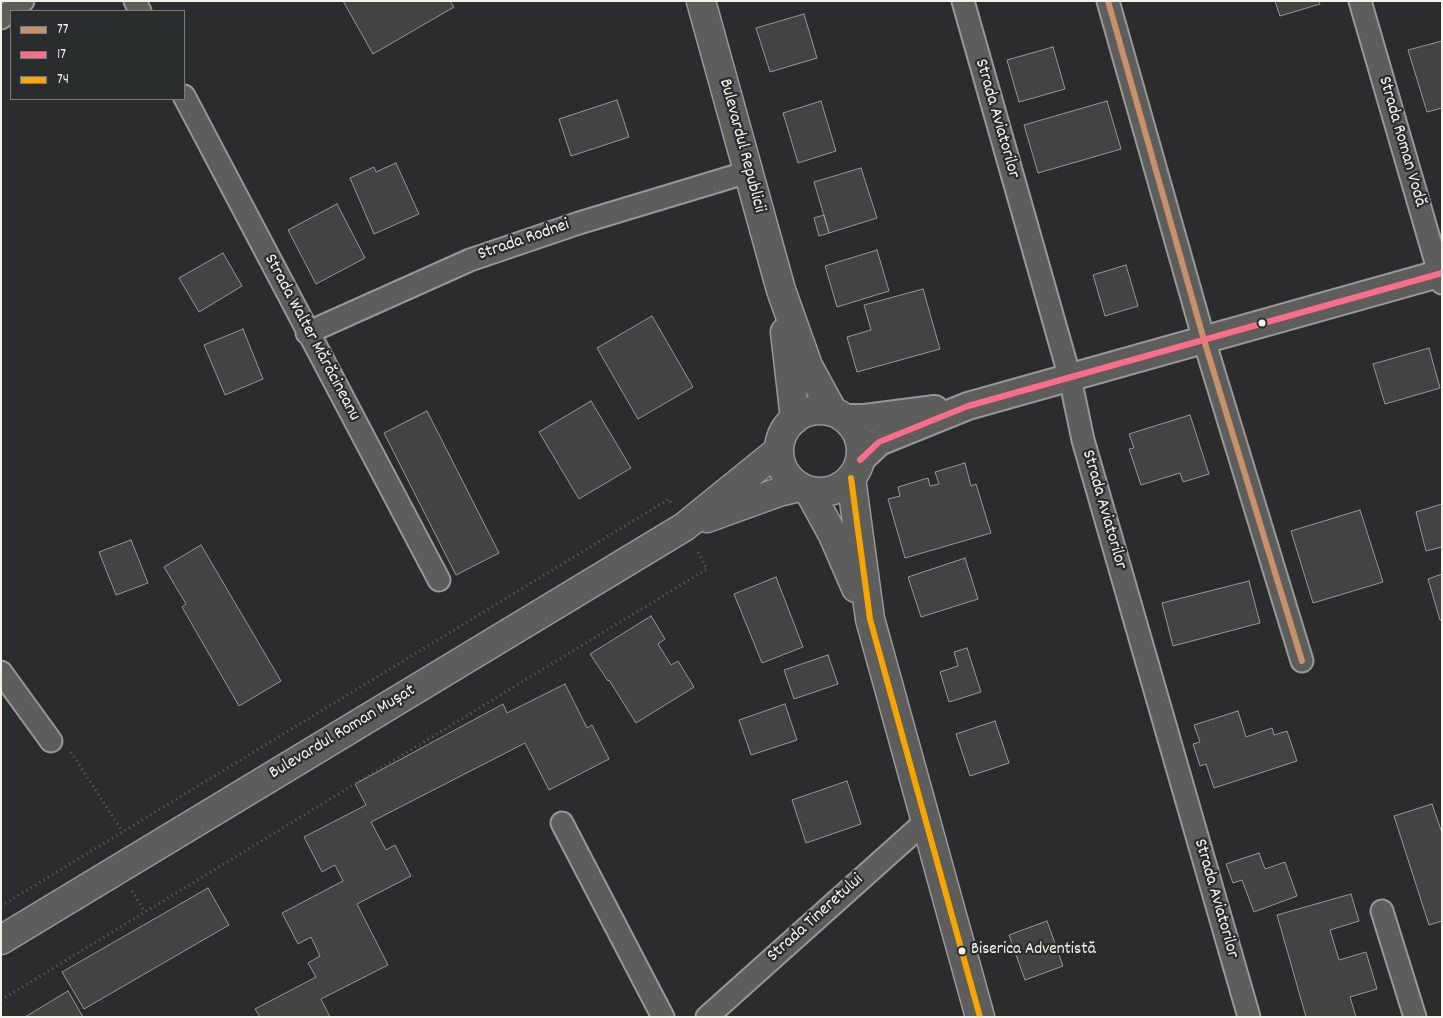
<!DOCTYPE html>
<html>
<head>
<meta charset="utf-8">
<style>
  body { margin:0 }
  #map { position:relative; width:1443px; height:1018px; overflow:hidden; background:#2b2c2d; font-family:Dekko,sans-serif }
  canvas { display:block }
  .frame { position:absolute; inset:0; border:2px solid #f4f1e8; pointer-events:none }
  .legend { position:absolute; left:10px; top:10px; width:175px; height:90px; box-sizing:border-box; background:#2a2d2e; border:1px solid #7b7b78; margin:0; padding:6px 9px; list-style:none; font-size:15px; color:#f4f1e8 }
  .legend li { display:flex; align-items:center; gap:10px; height:25px }
  .legend b { width:25px; border:1px solid #7b7b78 }
</style>
</head>
<body>
<div id="map">
<canvas width="1443" height="1018"></canvas>
<div class="frame"></div>
<ul class="legend">
<li><b style="height:6px;background:#c7916a"></b>77</li>
<li><b style="height:6px;background:#fb6d88"></b>17</li>
<li><b style="height:6px;background:#f7a600"></b>74</li>
</ul>
</div>
<script>
const ctx = document.querySelector('canvas').getContext('2d');
ctx.lineJoin = 'round';
function paint(path, color) {
  ctx.fillStyle = color;
  ctx.fill(path, 'evenodd');
}
function shape(rows) {
  const path = new Path2D();
  for (const r of rows) {
    if (r.length === 3) {
      path.moveTo(r[0] + r[2], r[1]);
      path.arc(r[0], r[1], r[2], 0, 2 * Math.PI);
      continue;
    }
    path.moveTo(r[0], r[1]);
    for (let i = 2; i < r.length; i += 2) path.lineTo(r[i], r[i + 1]);
  }
  return path;
}
function strokePath(path, color, width, dash) {
  ctx.strokeStyle = color;
  ctx.lineWidth = width;
  ctx.lineCap = dash ? 'butt' : 'round';
  ctx.setLineDash(dash || []);
  ctx.stroke(path);
}
function write(font, color, halo, rows, align = 'center') {
  ctx.font = font + ' Dekko,sans-serif';
  ctx.lineWidth = 4.5;
  ctx.setLineDash([]);
  ctx.textBaseline = 'middle';
  ctx.strokeStyle = halo;
  ctx.fillStyle = color;
  for (const [text, x, y, turn = 0] of rows) {
    ctx.save();
    ctx.translate(x, y);
    ctx.rotate((+turn || 0) * Math.PI / 180);
    ctx.textAlign = isNaN(turn) ? turn : align;
    if (halo) ctx.strokeText(text, 0, 0);
    ctx.fillText(text, 0, 0);
    ctx.restore();
  }
}
const building = shape([
  [343,1,450,1,454,7,373,54,343,1],
  [1275,1,1319,1,1320,4,1280,16,1275,1],
  [804,14,817,58,770,72,756,28,804,14],
  [1442,41,1442,108,1427,112,1408,50,1442,41],
  [1053,47,1065,89,1019,102,1007,60,1053,47],
  [617,100,629,137,571,156,559,119,617,100],
  [821,101,836,151,798,163,783,113,821,101],
  [1107,101,1121,149,1038,173,1024,125,1107,101],
  [396,163,419,214,374,234,350,178,374,167,376,172,396,163],
  [861,168,877,218,829,233,814,182,861,168],
  [337,204,365,258,316,284,288,230,337,204],
  [824,215,829,233,819,236,814,218,824,215],
  [877,250,889,291,837,307,825,266,877,250],
  [223,253,242,286,199,312,179,278,223,253],
  [1126,265,1138,306,1105,316,1093,275,1126,265],
  [923,289,940,349,857,372,847,337,871,330,864,305,923,289],
  [652,316,693,387,638,419,597,348,652,316],
  [243,329,263,379,225,395,204,345,243,329],
  [1429,348,1440,388,1385,404,1373,364,1429,348],
  [591,401,631,468,579,499,539,432,591,401],
  [427,411,499,553,456,575,384,433,427,411],
  [1190,415,1209,474,1183,482,1180,473,1141,485,1129,449,1134,448,1129,434,1190,415],
  [965,463,971,486,976,484,991,533,905,558,888,499,900,496,898,487,928,478,930,486,939,484,935,472,965,463],
  [1442,504,1442,547,1426,551,1416,512,1442,504],
  [1360,510,1383,582,1313,603,1291,531,1360,510],
  [131,540,148,583,116,595,99,552,131,540],
  [201,545,281,681,239,706,182,607,186,604,164,567,201,545],
  [965,558,978,599,921,617,908,577,965,558],
  [1442,574,1442,620,1440,620,1428,579,1442,574],
  [776,577,803,647,762,663,734,594,776,577],
  [1249,581,1260,623,1173,646,1162,603,1249,581],
  [651,616,665,639,658,644,671,665,678,661,694,687,636,723,609,680,608,681,590,654,651,616],
  [967,648,981,692,949,702,940,672,958,666,954,652,967,648],
  [828,655,838,684,794,699,784,670,828,655],
  [565,684,587,728,592,725,609,759,549,790,525,743,371,822,386,850,395,845,411,876,357,904,388,965,321,999,330,1017,260,1017,255,1009,316,977,308,963,320,956,311,937,298,944,282,913,343,881,335,865,322,872,304,837,366,805,355,784,503,704,507,713,565,684],
  [785,704,797,740,751,755,739,720,785,704],
  [1238,711,1246,737,1272,728,1274,735,1287,731,1297,761,1214,788,1206,764,1200,766,1193,744,1200,742,1194,725,1238,711],
  [995,721,1009,763,970,776,956,734,995,721],
  [847,781,861,824,806,843,792,800,847,781],
  [1432,804,1442,833,1442,921,1429,925,1394,816,1432,804],
  [1259,853,1265,869,1285,862,1297,896,1254,912,1242,880,1233,883,1226,864,1259,853],
  [208,888,229,925,84,1009,62,972,208,888],
  [1351,894,1359,921,1330,930,1339,960,1366,952,1377,989,1350,997,1356,1017,1306,1017,1277,915,1351,894],
  [1047,921,1063,966,1025,980,1009,935,1047,921],
  [68,991,83,1017,25,1017,68,991]
]);
paint(building, '#434344');
strokePath(building, '#979796', 1);
const minor = shape([
  [135,1,140,11],
  [963,1,1070,378,1083,440,1249,1017],
  [1108,1,1204,340,1302,661],
  [1360,1,1442,283],
  [1,18,23,1],
  [184,96,439,580],
  [307,333,470,260,579,223,748,172],
  [1,672,51,741],
  [562,823,663,1017],
  [1382,911,1415,1017],
  [707,1017,926,821]
]);
const tertiary = shape([
  [845,418,865,418,935,409],
  [860,460,879,442,968,406,1442,273]
]);
const secondary = shape([
  [851,478,870,619,980,1017],
  [809,491,833,535,856,588]
]);
const primary = shape([
  [701,1,781,290,808,366,833,412],
  [785,332,795,419],
  [820,451,41],
  [707,518,779,492,800,487],
  [1,940,684,527,779,450]
]);
strokePath(minor, '#979796', 25);
strokePath(tertiary, '#979796', 30);
strokePath(secondary, '#979796', 31);
strokePath(primary, '#979796', 31);
strokePath(shape([
  [71,752,122,831],
  [132,891,145,912],
  [1,906,669,499,671,503],
  [1,1000,707,569,697,550]
]), '#646464', 3, [1, 4]);
strokePath(minor, '#5d5d5c', 21);
strokePath(tertiary, '#5d5d5c', 26);
strokePath(secondary, '#5d5d5c', 28);
strokePath(primary, '#5d5d5c', 28);
strokePath(shape([
  [1108,1,1204,340,1302,661]
]), '#c7916a', 6);
strokePath(shape([
  [860,460,879,442,968,406,1442,273]
]), '#fb6d88', 6);
strokePath(shape([
  [851,478,870,619,980,1017]
]), '#f7a600', 6);
for (const [x, y, r, color] of [
  [1262,323,4.5,"#f4f1e8"],
  [962,951,4.5,"#f4f1e8"]
]) {
  const dot = new Path2D();
  dot.arc(x, y, r, 0, 2 * Math.PI);
  ctx.fillStyle = color;
  ctx.fill(dot);
  strokePath(dot, '#2a2d2e', 2);
}
write('17px', '#f4f1e8', '#2a2d2e', [
  ["Biserica Adventistă",971,951]
], 'left');
write('18px', '#f4f1e8', '#2a2d2e', [
  ["Strada Aviatorilor",996,119,74],
  ["Strada Roman Vodă",1401,142,74],
  ["Bulevardul Republicii",741,146,75],
  ["Strada Rodnei",524,241,-19],
  ["Strada Walter Mărăcineanu",311,338,62],
  ["Strada Aviatorilor",1103,510,74],
  ["Bulevardul Roman Mușat",343,733,-31],
  ["Strada Aviatorilor",1215,899,74],
  ["Strada Tineretului",816,919,-42]
]);
</script>
</body>
</html>
